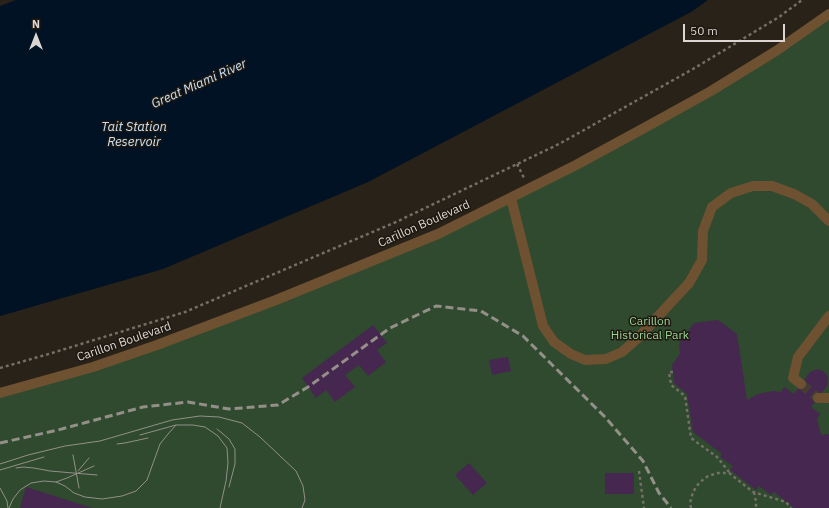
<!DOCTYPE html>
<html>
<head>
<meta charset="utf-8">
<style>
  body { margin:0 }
  #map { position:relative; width:829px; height:508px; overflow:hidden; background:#282219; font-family:"IBM Plex Sans",sans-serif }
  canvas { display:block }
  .north { position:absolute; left:16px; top:16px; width:40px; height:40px; -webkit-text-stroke:3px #1e1810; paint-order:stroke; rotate:0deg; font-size:11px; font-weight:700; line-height:16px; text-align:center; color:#dbd6d1 }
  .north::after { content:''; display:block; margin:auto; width:14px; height:18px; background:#dbd6d1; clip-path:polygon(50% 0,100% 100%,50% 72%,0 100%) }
  .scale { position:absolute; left:683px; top:24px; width:102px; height:18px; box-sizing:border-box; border:2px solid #dbd6d1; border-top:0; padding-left:5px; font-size:12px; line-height:14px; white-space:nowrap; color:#dbd6d1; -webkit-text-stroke:3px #1e1810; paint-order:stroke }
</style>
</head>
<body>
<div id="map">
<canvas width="829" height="508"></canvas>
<div class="north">N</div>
<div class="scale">50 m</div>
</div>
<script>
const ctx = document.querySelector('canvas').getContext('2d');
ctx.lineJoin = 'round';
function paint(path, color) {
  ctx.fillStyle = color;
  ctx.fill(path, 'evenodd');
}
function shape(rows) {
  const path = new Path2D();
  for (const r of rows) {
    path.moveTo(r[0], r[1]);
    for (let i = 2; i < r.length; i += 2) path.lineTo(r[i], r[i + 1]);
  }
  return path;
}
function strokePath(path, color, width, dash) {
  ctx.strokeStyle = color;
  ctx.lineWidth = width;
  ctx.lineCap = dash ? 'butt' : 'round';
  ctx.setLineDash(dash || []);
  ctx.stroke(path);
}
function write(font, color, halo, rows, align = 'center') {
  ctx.font = font + ' "IBM Plex Sans",sans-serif';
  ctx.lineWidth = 3;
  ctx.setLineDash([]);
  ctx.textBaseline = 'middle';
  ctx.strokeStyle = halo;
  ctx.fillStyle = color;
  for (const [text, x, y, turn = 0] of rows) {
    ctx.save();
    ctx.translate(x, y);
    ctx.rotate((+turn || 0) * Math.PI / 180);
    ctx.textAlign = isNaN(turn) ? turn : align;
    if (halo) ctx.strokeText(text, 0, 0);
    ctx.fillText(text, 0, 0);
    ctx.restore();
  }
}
paint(shape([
  [829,14,829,508,0,508,0,393,93,367,438,234,646,127]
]), '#2f4a2e');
paint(shape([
  [16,0,708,0,691,12,368,182,163,269,0,316,0,6]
]), '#001223');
paint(shape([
  [718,320,737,334,747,400,758,394,773,391,781,392,784,387,794,394,810,372,818,369,823,371,827,375,828,380,827,386,811,407,820,414,817,419,821,435,829,434,829,508,794,508,774,492,771,495,759,486,756,490,730,470,733,466,720,457,722,454,693,432,687,394,674,383,672,365,680,354,679,344,694,323],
  [373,325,387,343,377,350,386,362,368,376,359,365,345,375,355,387,335,402,326,390,316,398,302,378],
  [508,357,511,371,492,375,489,360],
  [469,463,487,483,473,495,455,475],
  [605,473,634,473,634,494,605,494],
  [26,487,92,508,20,508]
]), '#45274f');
strokePath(shape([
  [801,384,818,398]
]), '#433d35', 10, [10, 5]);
strokePath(shape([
  [517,164,524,178],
  [0,368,52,353,185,312,396,222,559,144,693,69,779,17,802,0],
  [673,372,669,372,671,385,685,396,691,438,717,457,729,472],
  [639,471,644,508],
  [754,492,756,502,756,508],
  [691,508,690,503,693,492,699,483,708,476,718,473,729,473,753,492,786,502,791,508]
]), '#746f67', 2.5, [3, 3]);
strokePath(shape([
  [511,198,543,326,554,342,571,354,585,360,606,359,622,352,638,338,689,283,702,260,703,231,712,207,731,193,753,186,772,186,794,194,812,204,829,221],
  [801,384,793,378,798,357,829,316],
  [0,393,93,367,157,345,276,300,438,234,576,165,646,127,711,91,776,51,829,14],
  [818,398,829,398]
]), '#6e5130', 10);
strokePath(shape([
  [217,429,229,439,235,449,235,464,229,487],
  [140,435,176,425,193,425,205,427,218,436,227,448,228,463,226,481,220,508],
  [117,444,125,443,148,438],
  [73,455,79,488],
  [0,464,28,455,65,446,100,441,172,420,200,416,219,417,242,423,260,437,296,471,303,486,305,500,302,508],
  [16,468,23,467,34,468,50,471,97,475],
  [0,470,44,457],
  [78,471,89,458],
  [56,482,67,478,94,466],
  [0,488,7,501,8,508],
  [9,508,13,499,20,490,31,483,44,481,56,482,65,486,74,493,85,497,102,499,122,496,136,491,147,480,160,444,168,434,176,425]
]), '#948f88', 1);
strokePath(shape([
  [0,443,58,430,143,407,188,402,229,409,278,405,308,387,390,328,436,306,481,311,523,336,605,417,643,461,659,493,671,508]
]), '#948f88', 3, [8, 4]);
write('12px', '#dbd6d1', '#1e1810', [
  ["Carillon Boulevard",424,224,-24],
  ["Carillon Boulevard",124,342,-19]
]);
write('12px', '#97d495', '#1e1810', [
  ["Carillon",650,322],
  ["Historical Park",650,336]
]);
write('italic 13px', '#c6e0f8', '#1e1810', [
  ["Great Miami River",199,84,-24],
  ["Tait Station",134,127],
  ["Reservoir",134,142]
]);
</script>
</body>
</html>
